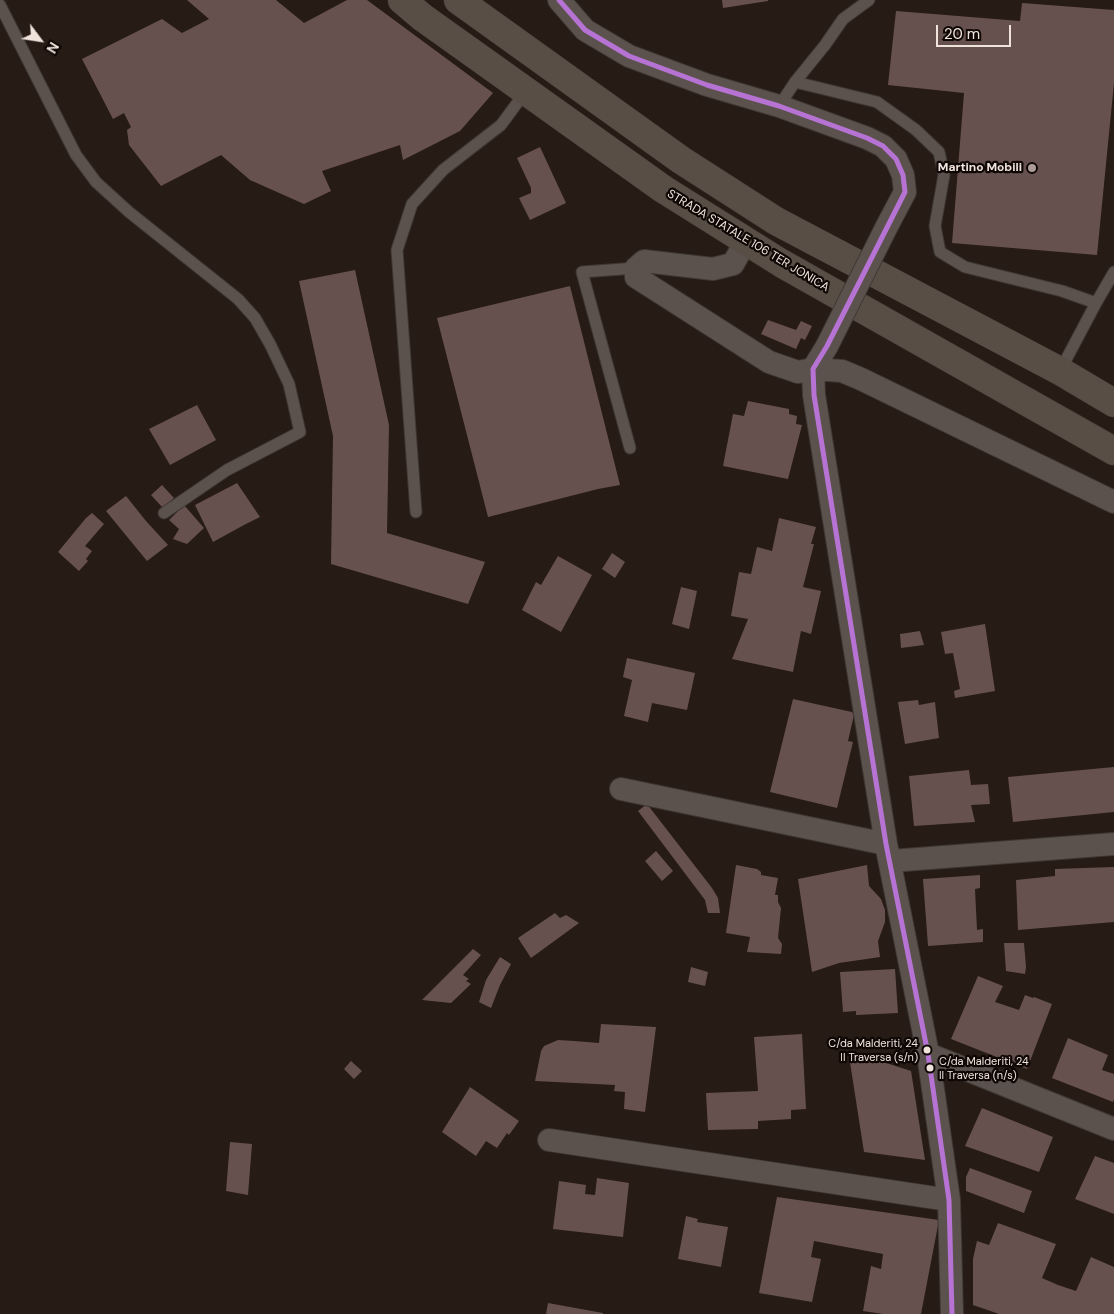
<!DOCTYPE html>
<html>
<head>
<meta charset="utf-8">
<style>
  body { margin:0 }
  #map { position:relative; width:1114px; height:1314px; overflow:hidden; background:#261b15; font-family:"DM Sans",sans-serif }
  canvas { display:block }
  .north { position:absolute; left:15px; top:15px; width:50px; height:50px; -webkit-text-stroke:4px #0e0704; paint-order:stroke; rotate:121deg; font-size:14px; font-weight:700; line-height:20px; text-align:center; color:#f0e3db }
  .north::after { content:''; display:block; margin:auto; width:18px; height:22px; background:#f0e3db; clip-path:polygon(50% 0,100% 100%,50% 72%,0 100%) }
  .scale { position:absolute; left:936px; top:25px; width:75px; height:22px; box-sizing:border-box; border:2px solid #f0e3db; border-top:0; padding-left:6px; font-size:15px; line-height:18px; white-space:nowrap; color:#f0e3db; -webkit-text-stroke:4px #0e0704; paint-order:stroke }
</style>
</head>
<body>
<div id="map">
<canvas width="1114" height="1314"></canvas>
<div class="north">N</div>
<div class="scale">20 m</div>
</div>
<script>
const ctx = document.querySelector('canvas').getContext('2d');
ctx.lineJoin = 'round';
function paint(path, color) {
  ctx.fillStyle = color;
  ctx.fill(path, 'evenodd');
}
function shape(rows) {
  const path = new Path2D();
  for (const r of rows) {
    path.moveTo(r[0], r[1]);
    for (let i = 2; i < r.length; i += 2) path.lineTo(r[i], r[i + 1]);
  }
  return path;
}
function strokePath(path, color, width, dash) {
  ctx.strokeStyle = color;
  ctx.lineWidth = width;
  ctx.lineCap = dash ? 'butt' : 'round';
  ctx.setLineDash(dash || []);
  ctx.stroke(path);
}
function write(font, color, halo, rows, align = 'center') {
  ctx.font = font + ' "DM Sans",sans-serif';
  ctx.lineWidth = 4.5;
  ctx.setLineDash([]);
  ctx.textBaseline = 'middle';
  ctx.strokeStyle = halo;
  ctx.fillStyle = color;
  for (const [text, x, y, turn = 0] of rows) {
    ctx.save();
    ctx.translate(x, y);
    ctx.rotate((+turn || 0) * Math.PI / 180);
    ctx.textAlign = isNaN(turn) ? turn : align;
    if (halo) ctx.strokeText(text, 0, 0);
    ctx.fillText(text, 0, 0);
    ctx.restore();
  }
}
paint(shape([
  [187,0,276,0,304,23,347,0,367,0,493,93,460,131,403,160,400,145,322,171,331,191,304,204,250,180,221,155,161,186,129,145,127,130,131,127,124,113,113,119,82,59,162,19,182,33,209,19],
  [722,0,768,0,768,1,723,8],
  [1022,3,1114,10,1114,83,1097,255,952,243,964,93,888,85,896,11,1020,21],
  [540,147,566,203,530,220,519,198,531,193,531,188,517,158],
  [355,270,389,425,387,533,485,562,468,604,331,564,333,436,299,281],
  [570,286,620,485,598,489,488,517,437,318],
  [768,320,796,330,801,321,812,326,805,340,801,338,796,349,761,334],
  [748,401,789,409,789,414,797,416,796,424,802,425,788,479,723,466,733,414,744,416],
  [197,405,216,440,170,465,149,429],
  [237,483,260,517,244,525,213,542,195,505],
  [162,485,174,498,163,508,151,495],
  [126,496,146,521,168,545,147,561,106,511],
  [184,505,204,528,187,544,173,539,179,529,169,520],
  [92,513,104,524,85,546,92,551,86,559,88,561,79,571,58,552,86,518],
  [779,518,816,527,811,544,814,544,803,587,821,591,811,634,801,631,793,672,732,659,748,619,731,616,739,572,751,574,757,547,772,551],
  [612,553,625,562,615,578,602,569],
  [558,556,592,575,561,632,522,610,536,582,541,585],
  [681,587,697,591,689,629,672,624],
  [985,624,995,691,955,698,954,691,960,689,953,653,945,654,941,632],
  [920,631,924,645,901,648,900,634],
  [627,658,695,673,687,710,652,703,648,722,624,716,632,680,623,677],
  [793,699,852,712,854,715,848,741,853,742,837,808,770,792],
  [918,700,919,705,935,702,939,738,905,744,898,702],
  [1114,767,1114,812,1013,822,1008,777],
  [969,770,971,785,988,784,990,804,971,805,975,822,914,826,909,776],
  [647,804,712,888,718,898,720,913,708,913,705,900,638,811],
  [656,851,673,871,662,881,645,861],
  [736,865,757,869,761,872,761,875,778,878,775,895,778,895,778,902,781,908,778,938,782,944,781,954,747,952,750,937,726,933],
  [867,865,869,886,881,899,885,910,885,922,878,941,880,957,839,963,812,972,798,879],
  [1114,867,1114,922,1018,930,1016,880,1055,876,1055,869],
  [980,875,980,888,975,889,977,930,983,929,983,942,928,946,923,879],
  [555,913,560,918,566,915,579,923,531,958,518,938],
  [1004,943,1024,943,1026,967,1025,974,1006,971],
  [473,949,481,955,463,975,469,979,466,981,471,984,451,1003,422,1000],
  [500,957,511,964,500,985,491,1008,479,1002,486,980],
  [691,967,708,972,705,986,688,982],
  [895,969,898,1013,856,1015,856,1011,843,1012,840,972],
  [978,976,1003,986,995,1002,1019,1010,1025,995,1033,998,1034,997,1052,1004,1027,1069,951,1039],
  [601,1024,656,1027,645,1112,624,1109,625,1092,614,1091,615,1085,535,1081,541,1051,544,1046,558,1040,574,1041,599,1043],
  [802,1034,806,1109,791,1110,791,1119,758,1121,758,1129,708,1130,706,1093,758,1091,754,1037],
  [1068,1038,1108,1055,1102,1070,1114,1074,1114,1099,1113,1102,1052,1078],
  [849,1056,874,1059,911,1071,925,1160,864,1152],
  [351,1061,362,1071,354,1079,344,1069],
  [470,1087,519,1121,509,1135,507,1133,497,1148,486,1141,476,1156,442,1132],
  [982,1108,1053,1137,1039,1172,965,1146],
  [230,1142,252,1144,248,1195,226,1191],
  [1095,1156,1114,1163,1114,1214,1075,1199],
  [970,1168,1032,1191,1024,1213,966,1191,966,1177],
  [597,1178,629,1183,623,1237,553,1229,559,1181,586,1185,585,1194,595,1195],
  [777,1197,939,1220,921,1314,883,1314,863,1311,871,1266,881,1269,883,1254,814,1241,811,1257,821,1259,812,1302,759,1293],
  [686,1216,698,1219,697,1222,728,1227,721,1267,678,1259],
  [998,1223,1056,1244,1042,1278,1058,1285,1076,1291,1091,1257,1114,1267,1114,1314,999,1314,973,1305,973,1259,977,1241,989,1245],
  [548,1303,603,1313,603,1314,546,1314]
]), '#67514e');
const lane = shape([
  [0,5,76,155,96,182,129,212,238,299,255,318,270,344,289,384,300,432,227,470,164,513],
  [795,82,877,102,916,130,939,152,944,175,935,226,940,252,965,267,1062,291,1096,303],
  [779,106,795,82,825,45,843,19,869,0],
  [1060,371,1096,303,1114,272],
  [630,448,582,272,636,268],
  [416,512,397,250,412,204,443,170,501,125,526,91]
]);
const street = shape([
  [559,0,585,30,629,56,707,85,779,106,867,138,883,146,896,159,903,175,905,192,887,226],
  [746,241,733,264,713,269,644,261,636,268,636,277,769,362,798,372,813,369,842,371,861,379,1114,502],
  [827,346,813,369,814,395,886,844,928,1054,949,1200,952,1314],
  [621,789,886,844],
  [891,861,1114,844],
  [928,1054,1114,1129],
  [549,1140,949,1200]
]);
const primary = shape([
  [402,0,422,17,663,189,781,263,1114,451],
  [458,0,681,160,776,221,1060,371,1114,403]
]);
strokePath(lane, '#3f3732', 13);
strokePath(street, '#3f3732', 24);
strokePath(primary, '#3f3732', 29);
strokePath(lane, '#5b524e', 11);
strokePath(street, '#5b524e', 22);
strokePath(primary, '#594e45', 28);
const streetBridge = shape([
  [827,346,887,226]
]);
strokePath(streetBridge, '#3f3732', 24, []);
strokePath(streetBridge, '#5b524e', 22);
strokePath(shape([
  [559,0,585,30,629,56,707,85,779,106,867,138,883,146,896,159,903,175,905,192,827,346,813,369,814,395,886,844,928,1054,949,1200,952,1314]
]), '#b673d3', 5);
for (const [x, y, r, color] of [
  [1032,168,5,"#a99d96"],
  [927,1050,4.5,"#f0e3db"],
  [930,1068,4.5,"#f0e3db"]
]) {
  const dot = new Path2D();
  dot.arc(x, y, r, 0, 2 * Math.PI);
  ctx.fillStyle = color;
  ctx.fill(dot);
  strokePath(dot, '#0e0704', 2);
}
write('11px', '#f0e3db', '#0e0704', [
  ["C/da Malderiti, 24",918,1044],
  ["II Traversa (s/n)",918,1058],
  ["C/da Malderiti, 24",939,1062,"left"],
  ["II Traversa (n/s)",939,1076,"left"]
], 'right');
write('bold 12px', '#f0e3db', '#0e0704', [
  ["Martino Mobili",1022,168]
], 'right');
write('12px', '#f0e3db', '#0e0704', [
  ["STRADA STATALE 106 TER JONICA",748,241,31]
]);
</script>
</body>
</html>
